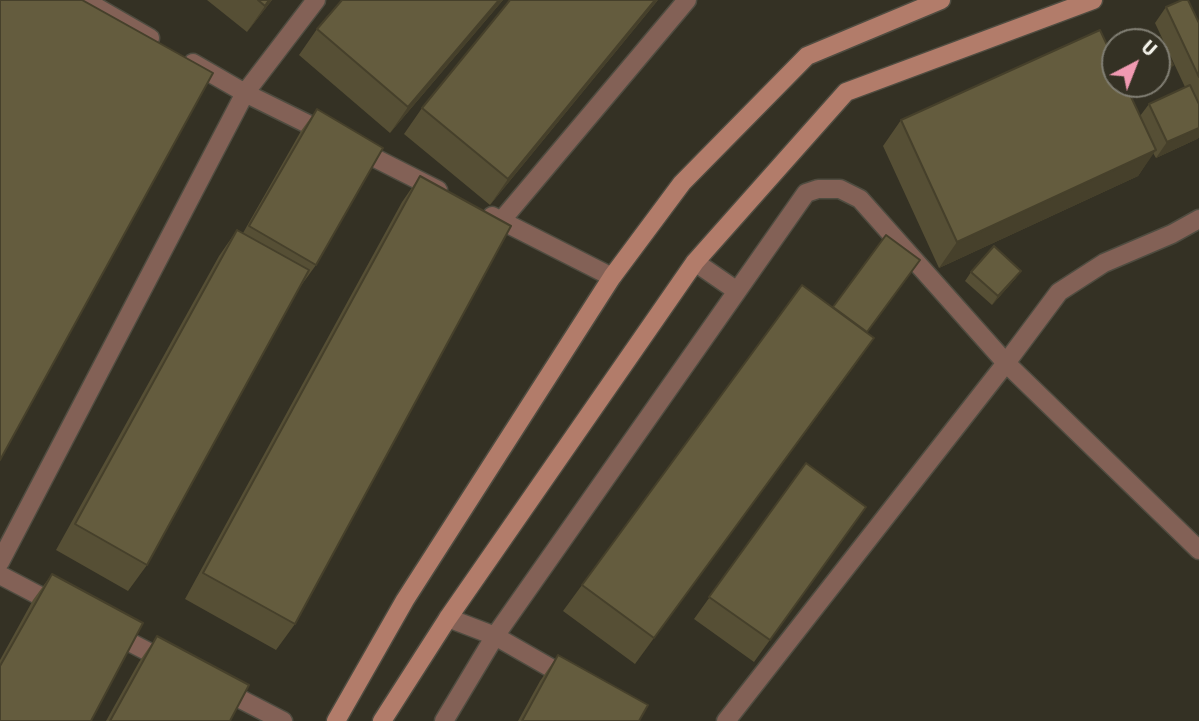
<!DOCTYPE html>
<html>
<head>
<meta charset="utf-8">
<style>
  body { margin:0 }
  #map { position:relative; width:1199px; height:721px; overflow:hidden; background:#343124; font-family:"Fira Sans",sans-serif }
  canvas { display:block }
  .north { position:absolute; left:1101px; top:28px; width:70px; height:70px; box-sizing:border-box; background:#343124; border:2px solid #807e73; border-radius:50%; rotate:42deg; font-size:19px; font-weight:700; line-height:28px; text-align:center; color:#f2f1e9 }
  .north::after { content:''; display:block; margin:auto; width:24px; height:32px; background:#f19ab2; clip-path:polygon(50% 0,100% 100%,50% 72%,0 100%) }
</style>
</head>
<body>
<div id="map">
<canvas width="1199" height="721"></canvas>
<div class="north">U</div>
</div>
<script>
const ctx = document.querySelector('canvas').getContext('2d');
ctx.lineJoin = 'round';
function shape(rows) {
  const path = new Path2D();
  for (const r of rows) {
    path.moveTo(r[0], r[1]);
    for (let i = 2; i < r.length; i += 2) path.lineTo(r[i], r[i + 1]);
  }
  return path;
}
function strokePath(path, color, width, dash) {
  ctx.strokeStyle = color;
  ctx.lineWidth = width;
  ctx.lineCap = dash ? 'butt' : 'round';
  ctx.setLineDash(dash || []);
  ctx.stroke(path);
}
function paint(path, color) {
  ctx.fillStyle = color;
  ctx.fill(path, 'evenodd');
}
const street = shape([
  [84,0,150,38],
  [193,63,245,93,326,133],
  [357,149,438,190],
  [492,216,612,277],
  [501,221,687,0],
  [695,262,737,291],
  [0,562,245,93,316,0],
  [0,575,59,606],
  [448,618,495,636,570,679],
  [112,633,168,662],
  [221,689,283,721],
  [444,721,495,636,806,193,818,189,840,189,860,199,1006,363,1199,550],
  [726,721,1006,363,1059,292,1104,263,1172,234,1199,219]
]);
const secondary = shape([
  [336,721,405,600,612,277,682,183,807,56,941,0],
  [382,721,448,618,695,262,846,92,1093,0]
]);
strokePath(street, '#4f4c40', 21);
strokePath(secondary, '#4f4c40', 21);
strokePath(street, '#836156', 18);
strokePath(secondary, '#b27c6a', 18);
paint(shape([
  [207,0,272,0,247,32],
  [342,0,503,0,390,133,299,55,317,29],
  [658,0,490,205,404,134,422,108],
  [1166,7,1199,23,1199,137,1197,139,1156,158,1153,153,1138,176,939,268,883,146,901,120,1115,84,1145,84,1129,91,1140,116,1149,104,1185,87,1155,23],
  [317,109,316,265,300,287,147,565,128,591,56,550,219,256,237,230,243,233,301,131],
  [420,176,295,624,276,650,185,599,402,202],
  [1021,271,1015,279,992,305,965,281,971,272],
  [833,307,874,338,635,664,563,611,582,585],
  [806,463,866,507,754,662,694,619],
  [52,574,0,721,0,660,33,600],
  [157,636,230,721,106,721,139,662],
  [558,655,639,721,518,721,540,681]
]), '#564f35');
paint(shape([
  [269,0,272,0,247,32,265,6],
  [499,0,503,0,390,133,408,107],
  [655,0,658,0,490,205,508,179],
  [1173,65,1167,74,1157,78,1157,73],
  [1132,84,1145,84,1121,95,1126,87],
  [1199,128,1199,137,1197,139,1156,158,1167,142],
  [1156,150,1138,176,939,268,957,242],
  [1021,271,1015,279,992,305,998,296],
  [874,338,856,364,635,664,654,638]
]), '#46402b');
const building = shape([
  [0,0,82,0,213,73,0,460,0,0],
  [258,0,269,0,265,6,258,0],
  [342,0,499,0,408,107,317,29,342,0],
  [510,0,655,0,508,179,422,108,510,0],
  [1182,0,1188,0,1199,23,1199,77,1166,7,1182,0],
  [1100,30,1115,62,1115,84,1125,84,1156,150,957,242,901,120,1100,30],
  [1160,37,1173,65,1157,73,1157,42,1150,42,1160,37],
  [1190,85,1199,104,1199,128,1167,142,1149,104,1190,85],
  [317,109,383,148,316,265,249,226,317,109],
  [420,176,511,226,295,624,203,573,420,176],
  [237,230,309,270,147,565,75,524,237,230],
  [886,235,920,260,867,332,833,307,886,235],
  [994,246,1021,271,998,296,971,272,994,246],
  [802,285,874,338,654,638,582,585,802,285],
  [806,463,866,507,770,640,709,597,806,463],
  [52,574,143,623,91,721,0,721,0,666,52,574],
  [157,636,249,685,230,721,110,721,157,636],
  [558,655,648,705,639,721,522,721,558,655]
]);
paint(building, '#645c3e');
strokePath(building, '#46402b', 2);
</script>
</body>
</html>
